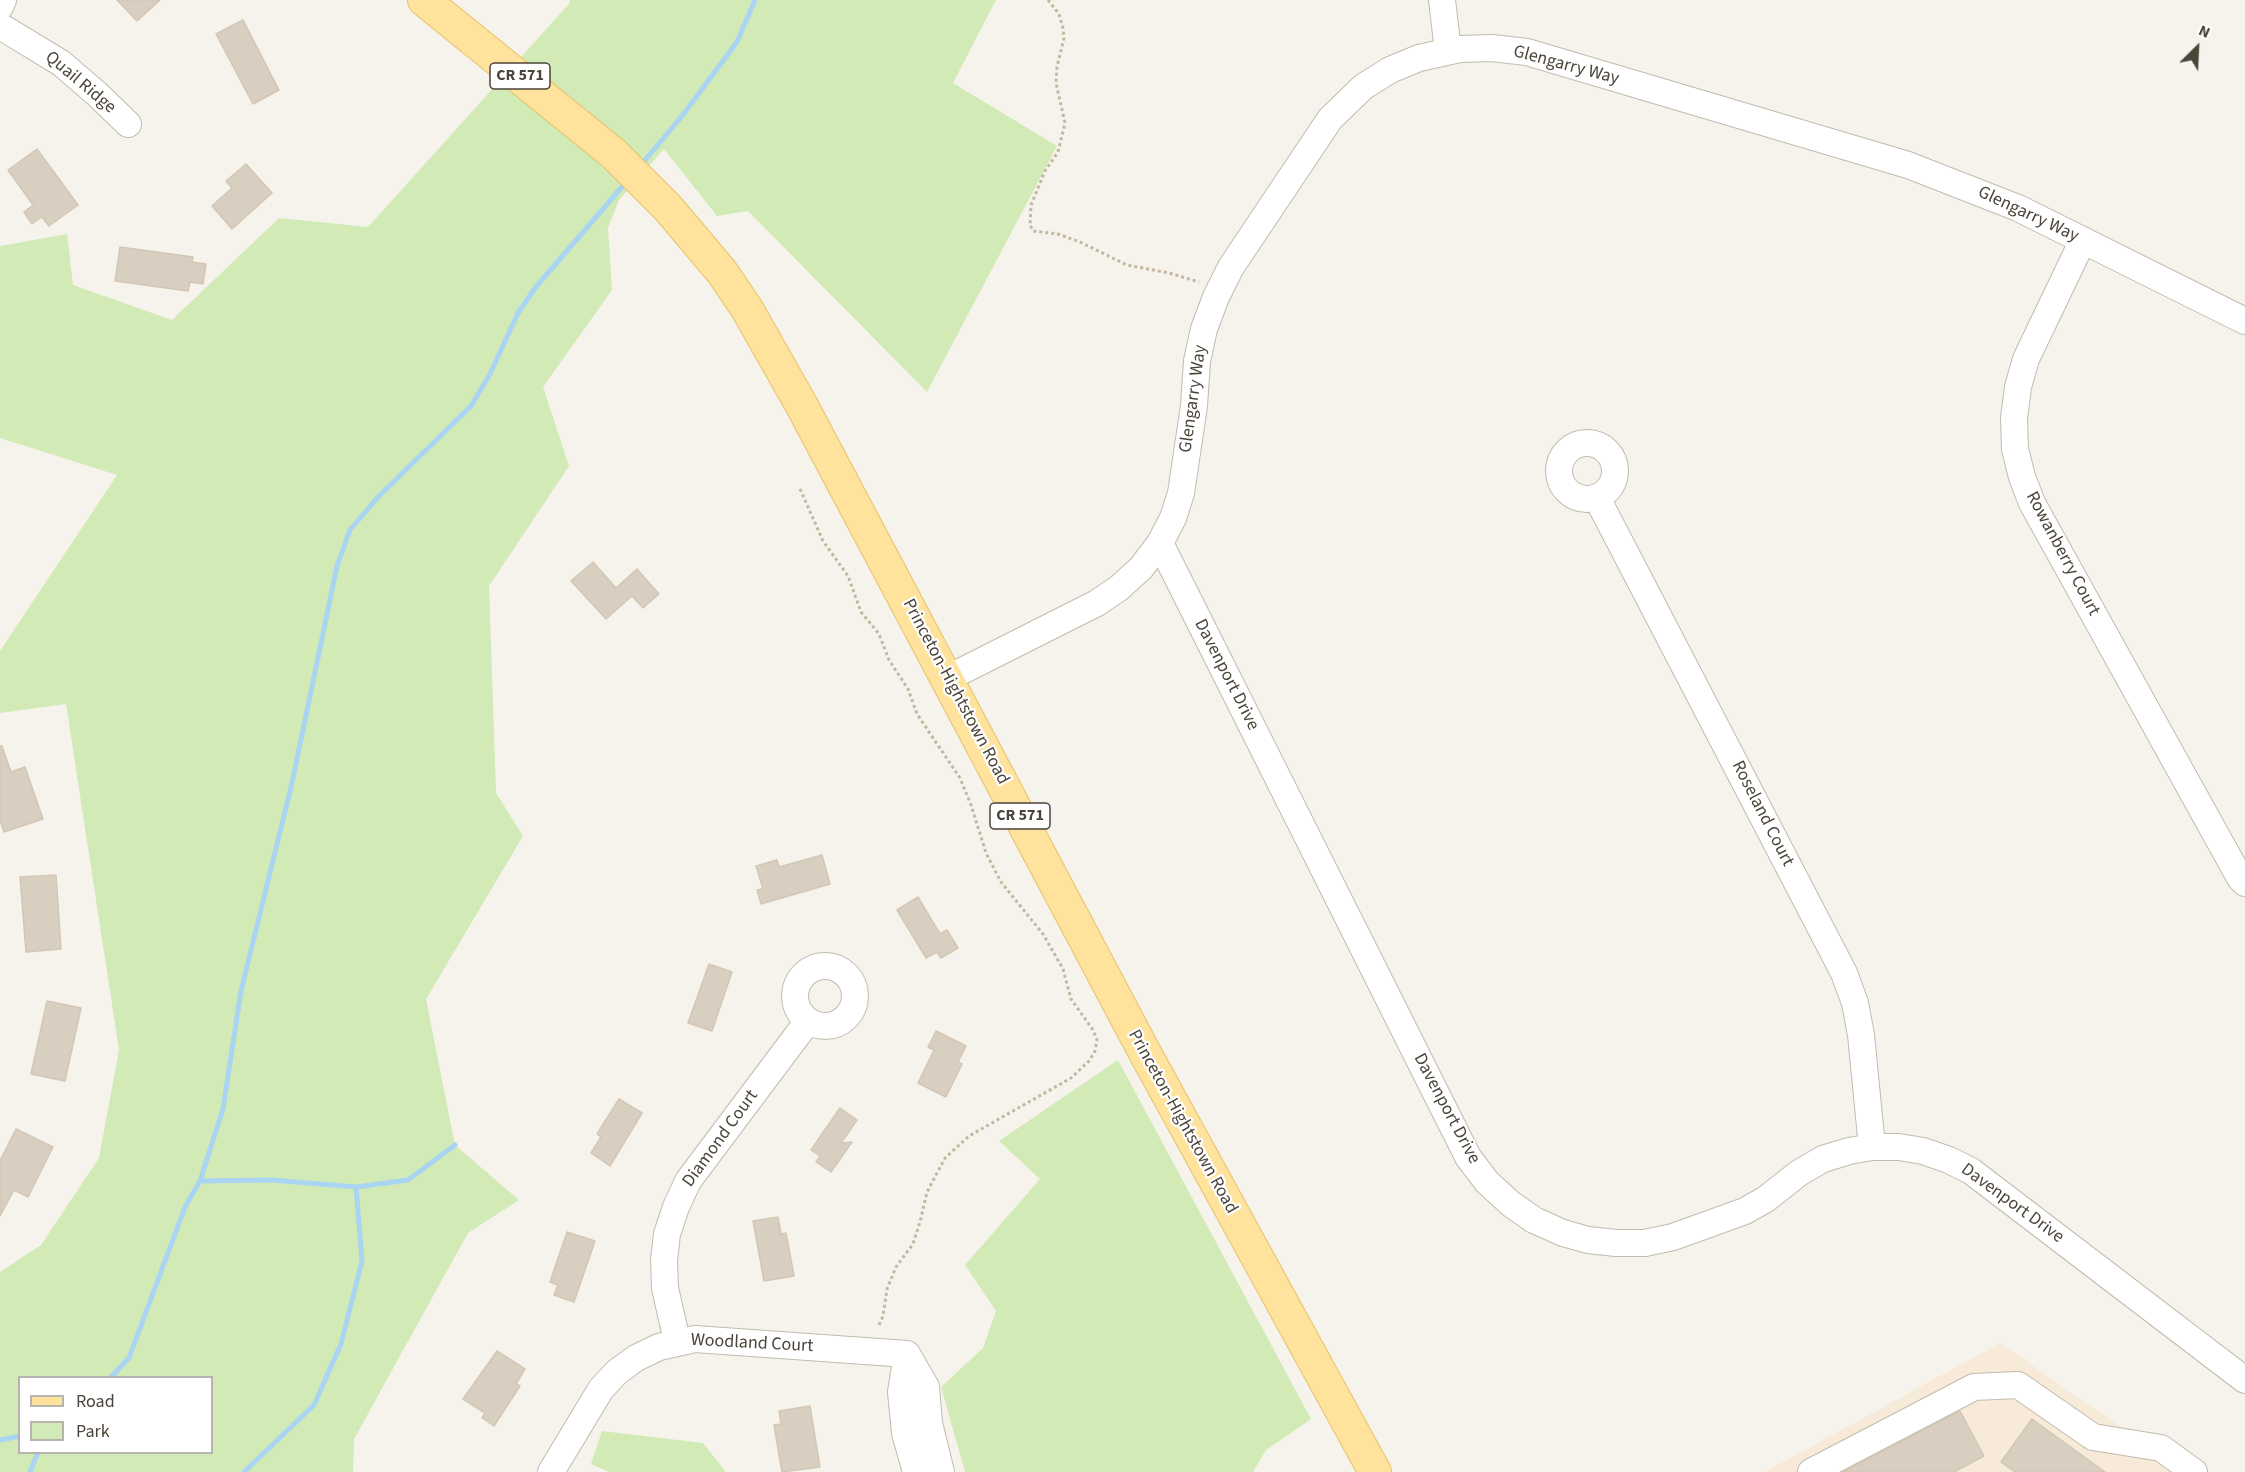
<!DOCTYPE html>
<html>
<head>
<meta charset="utf-8">
<style>
  body { margin:0 }
  #map { position:relative; width:2245px; height:1472px; overflow:hidden; background:#f6f3ec; font-family:"Source Sans 3",sans-serif }
  canvas { display:block }
  .legend { position:absolute; left:18px; top:1376px; width:195px; height:78px; box-sizing:border-box; background:#fff; border:2px solid #b7b4b0; margin:0; padding:8px 10px; list-style:none; font-size:18px; color:#4b4439 }
  .legend li { display:flex; align-items:center; gap:12px; height:30px }
  .legend b { width:30px; border:2px solid #b7b4b0 }
  .north { position:absolute; left:2167px; top:18px; width:60px; height:60px; -webkit-text-stroke:4px #fff; paint-order:stroke; rotate:24deg; font-size:16px; font-weight:700; line-height:24px; text-align:center; color:#4b4439 }
  .north::after { content:''; display:block; margin:auto; width:21px; height:27px; background:#4b4439; clip-path:polygon(50% 0,100% 100%,50% 72%,0 100%) }
</style>
</head>
<body>
<div id="map">
<canvas width="2245" height="1472"></canvas>
<ul class="legend">
<li><b style="height:8px;background:#ffe39c"></b>Road</li>
<li><b style="height:16px;background:#d2eab5"></b>Park</li>
</ul>
<div class="north">N</div>
</div>
<script>
const ctx = document.querySelector('canvas').getContext('2d');
ctx.lineJoin = 'round';
function paint(path, color) {
  ctx.fillStyle = color;
  ctx.fill(path, 'evenodd');
}
function shape(rows) {
  const path = new Path2D();
  for (const r of rows) {
    if (r.length === 3) {
      path.moveTo(r[0] + r[2], r[1]);
      path.arc(r[0], r[1], r[2], 0, 2 * Math.PI);
      continue;
    }
    path.moveTo(r[0], r[1]);
    for (let i = 2; i < r.length; i += 2) path.lineTo(r[i], r[i + 1]);
  }
  return path;
}
function strokePath(path, color, width, dash) {
  ctx.strokeStyle = color;
  ctx.lineWidth = width;
  ctx.lineCap = dash ? 'butt' : 'round';
  ctx.setLineDash(dash || []);
  ctx.stroke(path);
}
function write(font, color, halo, rows, align = 'center') {
  ctx.font = font + ' "Source Sans 3",sans-serif';
  ctx.lineWidth = 4.5;
  ctx.setLineDash([]);
  ctx.textBaseline = 'middle';
  ctx.strokeStyle = halo;
  ctx.fillStyle = color;
  for (const [text, x, y, turn = 0] of rows) {
    ctx.save();
    ctx.translate(x, y);
    ctx.rotate((+turn || 0) * Math.PI / 180);
    ctx.textAlign = isNaN(turn) ? turn : align;
    if (halo) ctx.strokeText(text, 0, 0);
    ctx.fillText(text, 0, 0);
    ctx.restore();
  }
}
paint(shape([
  [2000,1343,2185,1472,1765,1472]
]), '#f7ead8');
paint(shape([
  [570,0,996,0,953,83,1057,146,927,392,748,211,717,216,664,149,619,200,608,228,612,290,543,387,569,466,489,586,496,793,523,836,426,999,455,1145,519,1200,468,1233,354,1439,353,1472,0,1472,0,1272,41,1245,99,1158,119,1050,66,704,0,713,0,651,117,475,0,438,0,246,67,234,73,285,172,320,279,218,368,227,569,4],
  [20,1378,212,1378,212,1452,20,1452],
  [1118,1060,1311,1419,1266,1450,1253,1472,965,1472,941,1387,983,1348,996,1311,965,1265,1040,1179,999,1141],
  [602,1431,703,1443,726,1472,609,1472,591,1464]
]), '#d2eab5');
strokePath(shape([
  [641,165,682,116,737,42,755,0],
  [200,1181,272,1180,356,1187,408,1180,455,1145],
  [110,1378,129,1358,185,1207,200,1181,223,1109,241,991,292,783,337,566,350,530,378,497,471,406,490,374,518,313,535,288,627,181],
  [0,1440,20,1436],
  [30,1472,38,1452],
  [244,1472,314,1405,341,1344,362,1261,356,1187]
]), '#a9d4f2', 5);
const building = shape([
  [117,0,160,0,137,21,117,0],
  [243,20,279,90,253,104,216,34,243,20],
  [37,149,78,205,49,226,42,217,32,224,24,212,33,205,8,170,37,149],
  [246,164,272,193,232,229,212,206,232,188,226,181,246,164],
  [120,247,193,257,192,262,206,264,203,284,190,282,188,291,115,281,120,247],
  [593,562,616,588,637,569,659,594,643,608,632,596,606,619,571,581,593,562],
  [0,746,2,746,11,772,25,767,43,819,4,832,0,820,0,746],
  [822,855,830,884,761,904,757,890,763,889,756,866,777,860,779,867,822,855],
  [56,875,61,949,26,952,20,877,56,875],
  [918,897,940,934,947,930,958,948,941,958,937,952,926,958,897,910,918,897],
  [709,964,732,972,712,1031,688,1023,709,964],
  [47,1001,81,1008,65,1081,31,1074,47,1001],
  [936,1031,966,1046,958,1062,962,1064,946,1097,918,1083,934,1050,928,1047,936,1031],
  [619,1099,642,1113,610,1166,591,1153,601,1137,597,1134,619,1099],
  [840,1108,857,1120,841,1143,852,1142,831,1172,816,1162,820,1156,811,1150,840,1108],
  [16,1129,53,1147,28,1197,14,1190,0,1216,0,1161,16,1129],
  [778,1217,781,1234,786,1233,794,1276,764,1281,753,1221,778,1217],
  [567,1232,595,1241,574,1302,554,1295,558,1285,550,1282,567,1232],
  [497,1351,525,1369,516,1384,520,1386,494,1426,482,1418,485,1413,463,1399,497,1351],
  [810,1406,820,1467,782,1472,774,1425,781,1424,779,1411,810,1406],
  [1960,1411,1984,1456,1954,1472,1843,1472,1960,1411],
  [2032,1419,2105,1472,2015,1472,2001,1462,2032,1419]
]);
paint(building, '#d8cfc1');
strokePath(building, '#d3c7b4', 1.5);
const minor = shape([
  [1442,0,1448,51],
  [0,7,3,0],
  [0,26,61,63,97,94,128,124],
  [2083,240,2026,359,2018,387,2014,418,2015,449,2022,477,2032,503,2240,878,2245,883],
  [1587,471,28],
  [1597,498,1844,973,1855,1003,1861,1035,1872,1147],
  [1160,543,1468,1157,1487,1182,1511,1204,1534,1220,1563,1233,1588,1240,1616,1243,1645,1243,1673,1237,1745,1211,1766,1199,1799,1173,1823,1159,1849,1151,1872,1147,1899,1147,1923,1151,1949,1160,1971,1171,2245,1380],
  [948,678,1097,603,1119,588,1141,568,1160,543,1173,518,1181,493,1194,406,1197,361,1204,329,1216,297,1231,267,1330,119,1363,87,1390,70,1419,58,1460,49,1492,48,1527,52,1908,165,2018,208,2245,321],
  [825,996,30],
  [677,1341,665,1288,664,1260,667,1234,676,1207,688,1181,808,1021],
  [907,1354,926,1387,929,1423,941,1472],
  [907,1354,901,1392,905,1433,916,1472],
  [551,1472,601,1389,617,1372,636,1358,659,1347,695,1339,907,1354],
  [1811,1472,1974,1387,2018,1385,2093,1437,2161,1448,2194,1472]
]);
const major = shape([
  [424,0,614,154,668,208,722,272,747,309,802,406,1145,1053,1375,1472]
]);
strokePath(minor, '#c2bbae', 28);
strokePath(major, '#e6c16a', 34);
strokePath(shape([
  [1048,0,1059,14,1063,28,1064,38,1057,67,1056,83,1065,123,1058,152,1045,171,1031,205,1030,225,1033,231,1058,234,1080,242,1127,265,1169,273,1199,282],
  [800,489,823,541,848,576,861,612,879,634,889,660,908,689,917,714,960,778,971,805,986,853,1001,882,1043,934,1063,969,1071,999,1093,1030,1097,1040,1095,1051,1089,1061,1071,1078,969,1136,945,1158,927,1192,920,1222,913,1244,896,1267,887,1289,883,1316,879,1325]
]), '#c4b79f', 3, [3, 3]);
strokePath(minor, '#fff', 26);
strokePath(major, '#ffe39c', 32);
for (const [x, y, w] of [
  [520,76,60],
  [1020,816,60]
]) {
  const box = new Path2D();
  box.roundRect(x - w / 2, y - 13, w, 26, 4.5);
  ctx.fillStyle = '#fff';
  ctx.fill(box);
  strokePath(box, '#4b4439', 1.5);
}
write('bold 16px', '#4b4439', null, [
  ["CR 571",520,76],
  ["CR 571",1020,816]
]);
write('18px', '#4b4439', '#fff', [
  ["Glengarry Way",1566,66,15],
  ["Quail Ridge",80,83,40],
  ["Glengarry Way",2028,215,25],
  ["Glengarry Way",1194,399,-82],
  ["Rowanberry Court",2062,554,62],
  ["Davenport Drive",1226,675,63],
  ["Princeton-Hightstown Road",955,692,62],
  ["Roseland Court",1762,814,63],
  ["Davenport Drive",1446,1109,62],
  ["Princeton-Hightstown Road",1182,1122,61],
  ["Diamond Court",721,1139,-54],
  ["Davenport Drive",2012,1204,36],
  ["Woodland Court",752,1344,3]
]);
</script>
</body>
</html>
